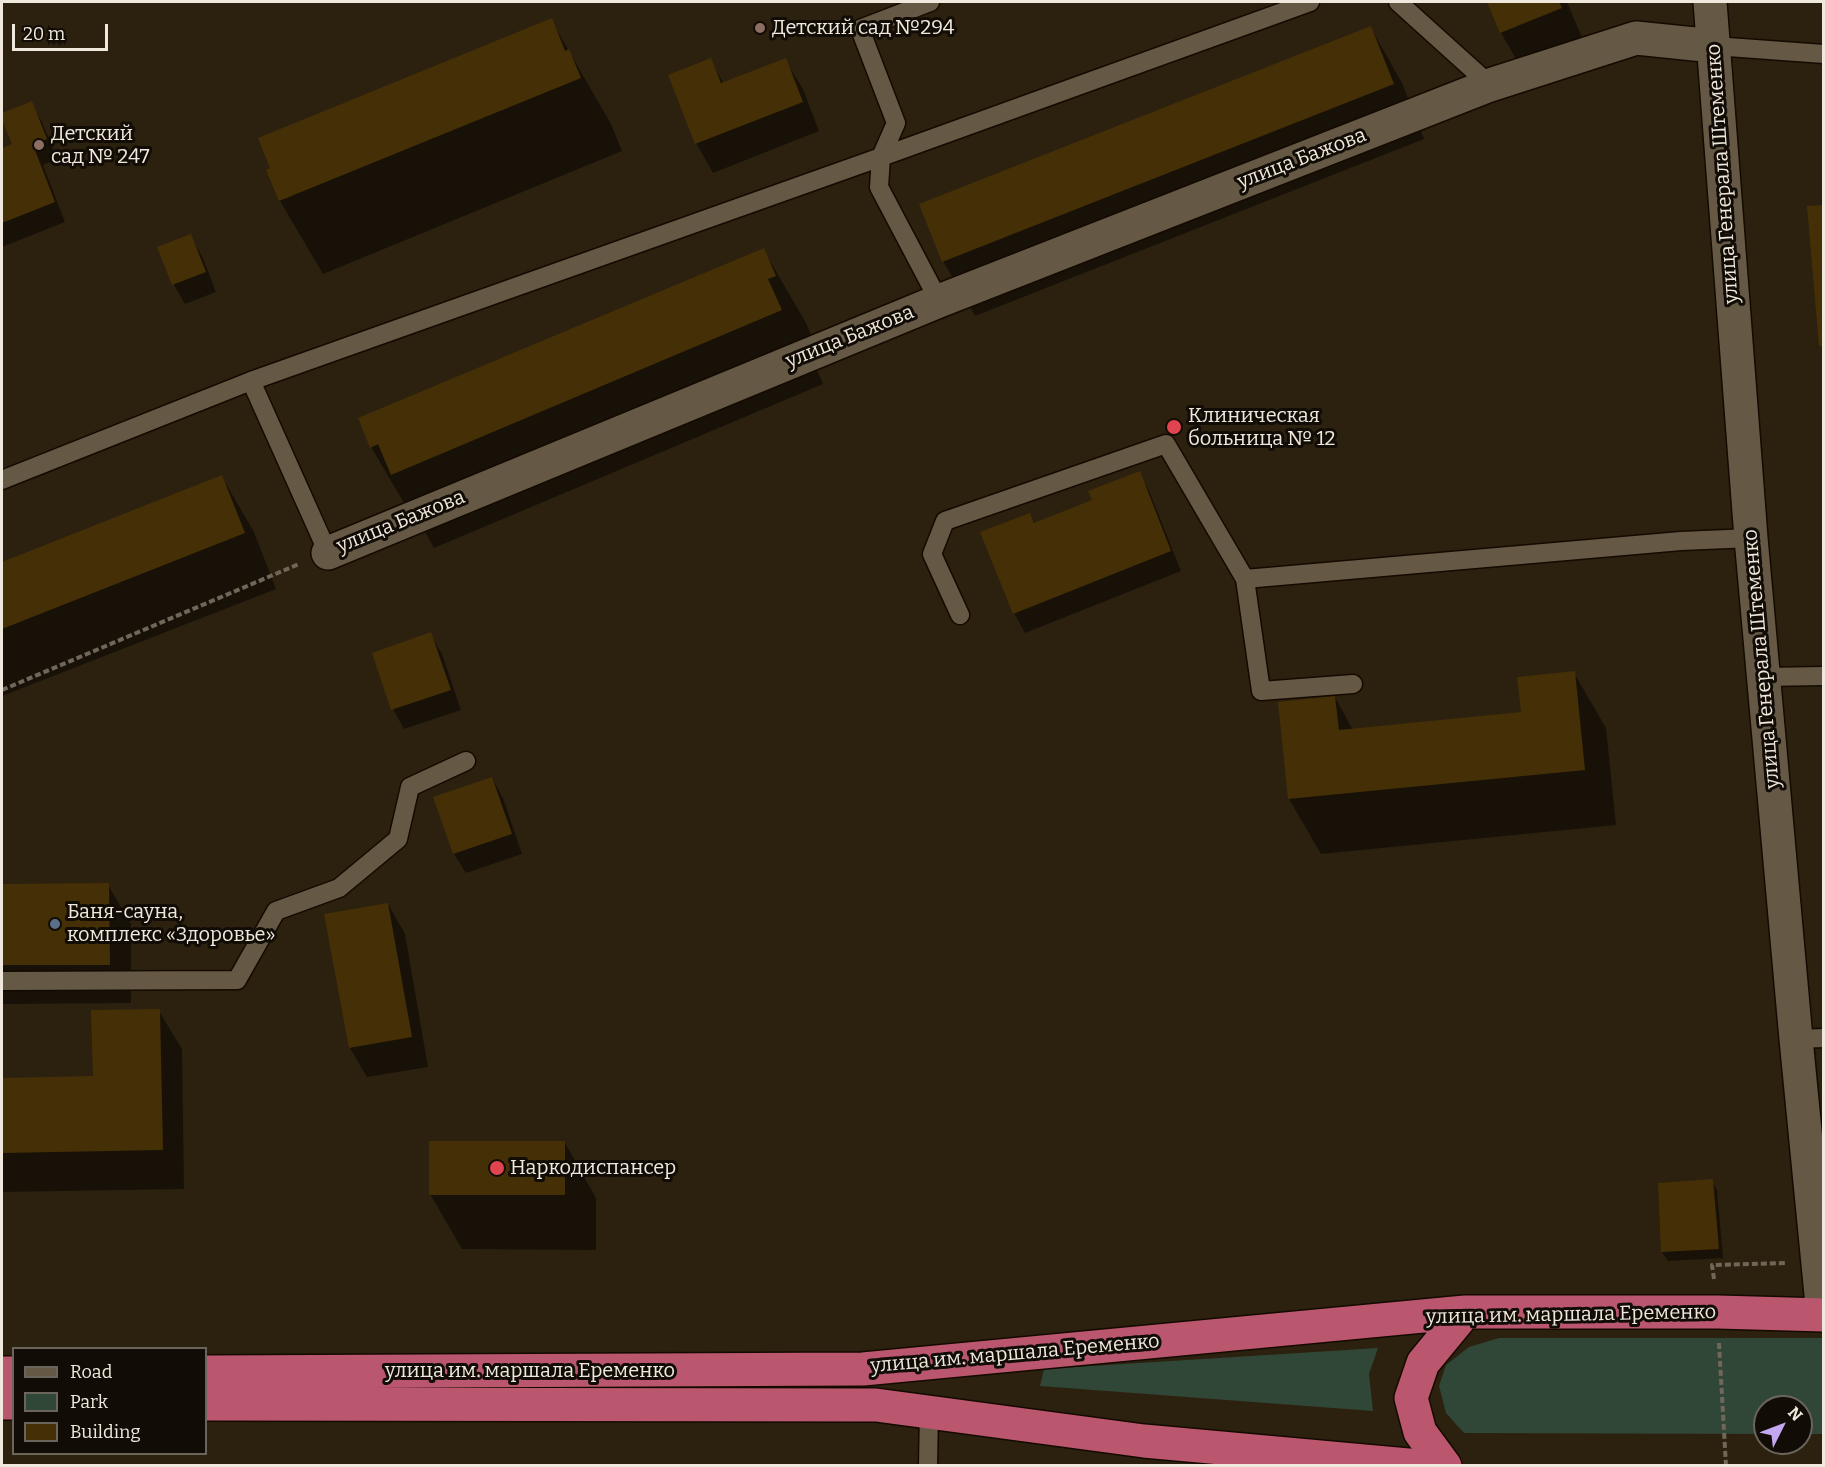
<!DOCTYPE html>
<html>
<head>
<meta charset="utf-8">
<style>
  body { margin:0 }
  #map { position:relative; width:1825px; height:1467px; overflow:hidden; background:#2c210f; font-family:Bitter,serif }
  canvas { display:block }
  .frame { position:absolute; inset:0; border:3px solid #f0e8dd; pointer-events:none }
  .legend { position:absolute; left:12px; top:1347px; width:195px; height:108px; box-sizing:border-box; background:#110c05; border:2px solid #6a645b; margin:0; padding:8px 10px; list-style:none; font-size:18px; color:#f0e8dd }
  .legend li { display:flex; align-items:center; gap:12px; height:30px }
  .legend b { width:30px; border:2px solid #6a645b }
  .north { position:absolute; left:1753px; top:1395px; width:60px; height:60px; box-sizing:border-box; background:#110c05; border:2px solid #6a645b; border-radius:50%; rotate:48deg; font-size:16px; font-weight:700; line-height:24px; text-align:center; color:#f0e8dd }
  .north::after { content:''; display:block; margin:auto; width:21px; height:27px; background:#c4a7f1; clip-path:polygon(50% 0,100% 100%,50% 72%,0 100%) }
  .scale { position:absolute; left:12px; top:24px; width:96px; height:27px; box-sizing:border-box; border:3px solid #f0e8dd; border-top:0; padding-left:8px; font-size:18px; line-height:21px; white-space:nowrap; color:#f0e8dd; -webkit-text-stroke:4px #110c05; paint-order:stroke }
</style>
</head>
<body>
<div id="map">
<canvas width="1825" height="1467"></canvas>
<div class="frame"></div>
<ul class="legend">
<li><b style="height:8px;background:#655845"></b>Road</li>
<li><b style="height:16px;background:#304637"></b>Park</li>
<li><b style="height:16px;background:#452f06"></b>Building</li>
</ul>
<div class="north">N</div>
<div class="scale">20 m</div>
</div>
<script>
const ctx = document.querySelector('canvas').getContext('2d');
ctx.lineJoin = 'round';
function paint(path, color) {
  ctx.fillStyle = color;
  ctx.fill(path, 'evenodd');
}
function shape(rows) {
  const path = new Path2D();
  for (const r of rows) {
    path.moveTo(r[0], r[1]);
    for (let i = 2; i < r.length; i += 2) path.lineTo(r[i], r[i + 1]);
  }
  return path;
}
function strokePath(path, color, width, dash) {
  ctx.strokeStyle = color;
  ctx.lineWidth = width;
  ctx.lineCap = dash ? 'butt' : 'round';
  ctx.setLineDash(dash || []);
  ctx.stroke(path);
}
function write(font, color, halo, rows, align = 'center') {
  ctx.font = font + ' Bitter,serif';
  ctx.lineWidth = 6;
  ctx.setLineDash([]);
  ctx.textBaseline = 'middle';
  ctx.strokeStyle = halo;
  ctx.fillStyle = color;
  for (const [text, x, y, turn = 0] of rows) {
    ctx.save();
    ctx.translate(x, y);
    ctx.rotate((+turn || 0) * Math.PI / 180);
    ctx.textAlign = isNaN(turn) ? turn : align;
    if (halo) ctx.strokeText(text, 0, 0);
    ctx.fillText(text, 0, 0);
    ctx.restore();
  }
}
paint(shape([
  [1499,1338,1823,1338,1823,1434,1801,1434,1801,1407,1765,1407,1765,1434,1464,1433,1446,1413,1439,1386,1446,1365,1469,1347],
  [1378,1348,1369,1374,1373,1411,1040,1386,1044,1369]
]), '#304637');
paint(shape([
  [1488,2,1567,2,1593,64,1533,88,1501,33],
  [551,20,611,124,622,151,323,274,280,201,267,171],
  [1371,28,1402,83,1424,139,975,316,943,261],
  [710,60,724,84,785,60,803,89,819,131,713,173,696,143],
  [31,103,42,122,57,159,43,165,65,222,2,247,2,150,13,145,2,114],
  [190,236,202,256,216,292,185,304,174,285,159,248],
  [763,249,806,323,817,350,810,353,823,384,434,548,418,519,414,520,371,447],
  [1139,473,1150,493,1181,571,1025,633,1014,613,1030,514,1035,524,1094,501],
  [222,477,254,532,276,589,2,696,2,563],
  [430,634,442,654,461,710,404,729,393,709],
  [1574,673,1606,728,1616,825,1321,854,1289,799,1280,703,1335,697,1353,730,1523,713],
  [492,778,503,798,522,854,466,873,454,854,435,798],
  [2,885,108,885,131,924,131,1003,2,1004],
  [388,904,405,934,428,1067,367,1077,350,1048],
  [159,1011,182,1049,184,1189,2,1192,2,1079,94,1078],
  [565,1143,596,1198,596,1250,462,1249,430,1194],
  [1712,1181,1717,1190,1723,1258,1668,1261,1662,1252]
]), '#0007');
paint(shape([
  [1487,2,1559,2,1562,8,1500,33],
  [552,18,565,51,569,49,581,78,279,201,266,170,270,168,258,138],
  [1371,26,1394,84,942,262,919,204],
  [711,58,721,83,786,58,803,102,695,144,668,75],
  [32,101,47,139,33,145,55,202,2,223,2,148,12,144,2,120,2,113],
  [1824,205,1824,346,1819,346,1807,206],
  [191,234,206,272,172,285,157,247],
  [764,248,776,276,768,279,782,310,391,475,378,444,370,448,358,418],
  [1140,471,1171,551,1013,614,980,532,1030,513,1034,523,1092,500,1088,491],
  [222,475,245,533,2,629,2,562],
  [431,632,451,690,391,710,372,653],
  [1575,671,1585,770,1288,799,1278,702,1335,696,1339,730,1521,712,1517,677],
  [492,777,512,834,453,854,433,797],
  [109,883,110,965,2,965,2,884],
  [388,903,412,1037,349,1048,324,914],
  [160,1009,163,1150,2,1153,2,1078,93,1076,91,1010],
  [429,1141,565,1141,565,1195,429,1195],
  [1713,1179,1719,1249,1661,1252,1658,1183]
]), '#452f06');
const service = shape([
  [930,2,860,29,896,123,881,157,879,187,939,301],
  [1398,2,1490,85],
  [1714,46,1824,54],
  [251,381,328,553],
  [2,480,251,381,881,157,1310,2],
  [960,615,932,554,945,521,1166,444,1245,579],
  [1763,677,1824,676],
  [1353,684,1261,691,1245,579,1681,541,1751,538],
  [2,981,237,980,276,911,339,888,398,839,410,787,466,761],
  [1796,1039,1824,1038],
  [928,1466,929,1412]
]);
const minor = shape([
  [1710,2,1751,538,1796,1039,1823,1315],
  [328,553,939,301,1490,85,1636,38,1714,46]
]);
const trunk = shape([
  [206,1372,863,1369,1465,1312,1718,1312,1824,1315],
  [2,1373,14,1373],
  [2,1403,14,1403],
  [206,1404,876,1405,1144,1441,1419,1466],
  [1445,1466,1420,1432,1411,1398,1423,1363,1465,1312]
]);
strokePath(service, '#140a00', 21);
strokePath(minor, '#140a00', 36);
strokePath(trunk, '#140a00', 36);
strokePath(shape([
  [2,690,299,564],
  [1714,1279,1712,1265,1787,1263],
  [1719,1343,1726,1466]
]), '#716758', 4, [6, 3]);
strokePath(service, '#655845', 18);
strokePath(minor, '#655845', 33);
strokePath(trunk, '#ba566e', 33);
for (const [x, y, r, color] of [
  [760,28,6,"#8d6e63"],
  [39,145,6,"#8d6e63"],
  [1174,427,8,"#e0444e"],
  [55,924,6,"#5c6f8a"],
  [497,1168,8,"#e0444e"]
]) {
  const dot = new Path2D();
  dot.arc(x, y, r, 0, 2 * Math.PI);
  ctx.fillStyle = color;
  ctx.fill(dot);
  strokePath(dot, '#110c05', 2);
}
write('20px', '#f0e8dd', '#110c05', [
  ["Детский сад №294",772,28],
  ["Детский",51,134],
  ["сад № 247",51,157],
  ["Клиническая",1188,416],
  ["больница № 12",1188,439],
  ["Баня-сауна,",67,912],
  ["комплекс «Здоровье»",67,935],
  ["Наркодиспансер",510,1168]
], 'left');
write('20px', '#f0e8dd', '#110c05', [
  ["улица Бажова",1302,159,-21],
  ["улица Генерала Штеменко",1723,174,-94],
  ["улица Бажова",850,337,-22],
  ["улица Бажова",401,522,-22],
  ["улица Генерала Штеменко",1762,659,-95],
  ["улица им. маршала Еременко",1571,1315,-1],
  ["улица им. маршала Еременко",1015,1354,-5],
  ["улица им. маршала Еременко",530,1371]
]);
</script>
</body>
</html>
